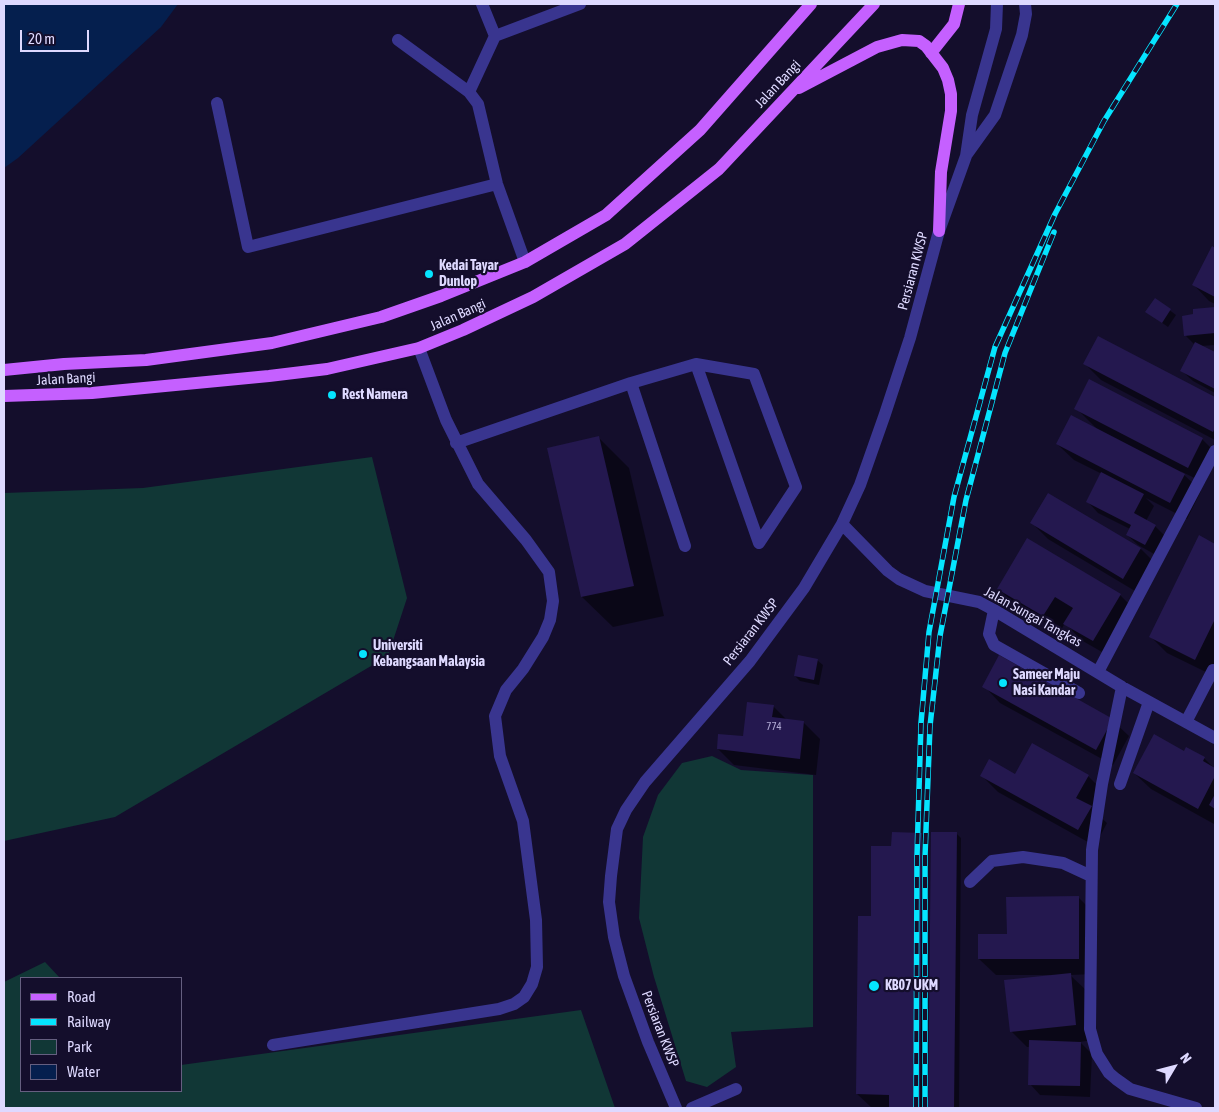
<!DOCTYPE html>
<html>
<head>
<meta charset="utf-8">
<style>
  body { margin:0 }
  #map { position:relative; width:1219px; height:1112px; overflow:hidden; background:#140e2c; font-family:"Asap Condensed",sans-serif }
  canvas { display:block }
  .frame { position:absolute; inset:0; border:5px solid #ded9ff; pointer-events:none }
  .legend { position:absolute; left:20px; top:977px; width:162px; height:115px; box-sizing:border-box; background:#140e2c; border:1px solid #655f80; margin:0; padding:6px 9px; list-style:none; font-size:15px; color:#ded9ff }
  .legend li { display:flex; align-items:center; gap:10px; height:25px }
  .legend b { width:25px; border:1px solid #655f80 }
  .north { position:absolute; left:1149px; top:1042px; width:50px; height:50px; -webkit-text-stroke:4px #140e2c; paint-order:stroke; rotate:53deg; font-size:14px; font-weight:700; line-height:20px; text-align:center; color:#ded9ff }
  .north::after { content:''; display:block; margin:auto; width:18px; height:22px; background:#ded9ff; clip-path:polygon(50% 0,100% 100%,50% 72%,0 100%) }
  .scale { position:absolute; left:20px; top:30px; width:69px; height:22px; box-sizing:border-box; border:2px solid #ded9ff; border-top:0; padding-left:6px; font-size:15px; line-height:18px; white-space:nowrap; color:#ded9ff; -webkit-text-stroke:4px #140e2c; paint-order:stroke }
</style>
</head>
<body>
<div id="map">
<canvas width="1219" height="1112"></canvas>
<div class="frame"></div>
<ul class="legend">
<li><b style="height:6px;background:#c560ff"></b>Road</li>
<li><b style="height:6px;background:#05e4ff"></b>Railway</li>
<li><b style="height:14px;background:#113736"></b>Park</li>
<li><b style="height:14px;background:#051f4e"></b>Water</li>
</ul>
<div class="north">N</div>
<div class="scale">20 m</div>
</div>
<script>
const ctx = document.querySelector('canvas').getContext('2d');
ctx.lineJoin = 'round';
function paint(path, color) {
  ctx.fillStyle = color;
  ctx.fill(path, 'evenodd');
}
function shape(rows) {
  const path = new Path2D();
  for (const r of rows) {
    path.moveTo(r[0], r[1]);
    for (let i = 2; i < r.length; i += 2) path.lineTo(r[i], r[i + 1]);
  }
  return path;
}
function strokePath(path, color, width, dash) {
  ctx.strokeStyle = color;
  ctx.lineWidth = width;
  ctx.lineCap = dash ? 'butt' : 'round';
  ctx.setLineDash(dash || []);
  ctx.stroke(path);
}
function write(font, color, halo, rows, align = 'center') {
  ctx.font = font + ' "Asap Condensed",sans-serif';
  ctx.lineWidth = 4.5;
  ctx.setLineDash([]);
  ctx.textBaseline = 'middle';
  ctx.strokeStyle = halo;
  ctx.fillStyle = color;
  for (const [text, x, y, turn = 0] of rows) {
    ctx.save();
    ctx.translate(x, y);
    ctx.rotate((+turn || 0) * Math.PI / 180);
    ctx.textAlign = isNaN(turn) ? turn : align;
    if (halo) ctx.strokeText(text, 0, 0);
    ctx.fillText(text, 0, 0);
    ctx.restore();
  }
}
paint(shape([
  [372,457,407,598,388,656,115,817,4,841,4,493,143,488],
  [712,756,741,770,813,775,813,1027,731,1032,736,1067,707,1087,686,1081,654,977,639,918,643,837,658,795,682,763],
  [45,962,60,978,21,978,21,1091,181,1091,181,1065,581,1010,615,1108,4,1108,4,982]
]), '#113736');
paint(shape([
  [4,4,178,4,161,27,18,158,4,168]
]), '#051f4e');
paint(shape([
  [1213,248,1215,249,1215,304,1209,301,1193,284],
  [1155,299,1176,315,1168,327,1147,312],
  [1215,308,1215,345,1201,346,1215,354,1215,393,1193,381,1182,371,1195,345,1186,336,1195,316,1194,310],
  [1098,338,1215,399,1215,440,1101,380,1085,364],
  [1090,381,1202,439,1215,452,1205,483,1180,471,1201,491,1187,519,1146,498,1154,506,1146,521,1155,526,1166,537,1156,555,1138,545,1127,535,1130,529,1098,513,1088,502,1102,474,1074,460,1057,444,1096,428,1076,408],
  [599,438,629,468,664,616,613,627,582,597],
  [1032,523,1140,548,1157,565,1140,594,1048,539],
  [1199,537,1215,545,1215,668,1212,675,1167,653,1151,637],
  [999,589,1120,595,1136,611,1109,656,1081,640,1065,623,1060,632,1015,605],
  [817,660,823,665,819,685,800,681,795,676],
  [984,686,1112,720,1129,736,1113,765,1000,703],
  [773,706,787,720,803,722,820,739,816,775,734,765,718,749,744,738],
  [1184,753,1204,758,1215,769,1214,824,1151,789,1134,773],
  [1015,775,1088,776,1104,792,1094,811,1107,823,1095,846,998,792,982,776],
  [932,833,956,833,961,838,959,1108,929,1108],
  [922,834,927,839,925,1108,872,1108,857,1094,872,917,891,847],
  [1078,897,1094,913,1095,974,1070,975,1087,991,1092,1040,1080,1042,1092,1054,1090,1097,1040,1095,1030,1084,1030,1047,1027,1047,1011,1031,1051,975,996,975,979,959,1008,935]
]), '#0007');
paint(shape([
  [1212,246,1215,248,1215,297,1192,285],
  [1155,298,1171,309,1162,323,1145,312],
  [1215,307,1215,333,1184,336,1182,316,1193,314,1193,309],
  [1098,336,1215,397,1215,428,1213,432,1083,364],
  [1195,342,1215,352,1215,389,1180,371],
  [1089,379,1203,438,1188,468,1074,409],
  [1071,415,1185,474,1170,503,1056,444],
  [599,436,634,586,581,597,547,448],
  [1101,472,1144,494,1134,513,1156,525,1145,545,1126,535,1131,525,1086,502],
  [1048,493,1141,548,1123,579,1030,523],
  [1199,535,1215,544,1215,619,1195,660,1149,637],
  [1027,538,1121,594,1093,641,1063,624,1073,608,1055,597,1043,616,997,589],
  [798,655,818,659,814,680,794,676],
  [999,655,1113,719,1096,750,982,687],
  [747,702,774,705,772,717,804,721,800,759,717,749,718,734,743,736],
  [1154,734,1184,751,1186,747,1205,757,1203,761,1215,768,1215,776,1198,809,1133,773],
  [1032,743,1089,775,1076,798,1092,806,1078,830,980,776,989,759,1015,774],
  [1215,794,1215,809,1209,805],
  [892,832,922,833,920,1108,889,1108,889,1095,856,1094,858,916,871,916,871,846,891,846],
  [931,832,957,832,954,1108,928,1108],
  [1079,896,1079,959,978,959,978,934,1007,934,1006,897],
  [1071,973,1076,1025,1010,1032,1004,980],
  [1029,1040,1081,1042,1080,1086,1028,1085]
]), '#24184f');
strokePath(shape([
  [482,4,495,36],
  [398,40,469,92,478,104,497,184,525,262],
  [469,92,495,36,580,4],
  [217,103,248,247,497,184],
  [967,154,995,115,1022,35,1026,14,1025,4],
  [696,364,759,543],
  [631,383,685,546],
  [456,443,631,383,696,364,754,374,796,487,759,543],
  [842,524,888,571,899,579,925,591,979,602,994,610,1122,687,1215,738],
  [994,610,989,634,994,645,1079,693],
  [1098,672,1215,451],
  [1122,687,1102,784,1092,850,1090,1029,1097,1054,1109,1073,1116,1079,1130,1089,1196,1108],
  [1186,722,1213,670],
  [1120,784,1149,702],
  [970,882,992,861,1023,857,1063,863,1091,876],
  [273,1045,499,1009,514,1004,524,997,532,984,537,967,536,920,523,821,500,756,495,716,506,690,523,669,543,637,550,620,553,601,549,572,526,540,478,484,446,420,419,348],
  [676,1108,648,1042,624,976,614,937,609,902,611,876,617,829,626,810,645,782,750,661,804,588,842,524,860,485,885,414,910,338,939,231,966,156,972,115,996,29,997,4],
  [692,1108,736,1089]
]), '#39358f', 12);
strokePath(shape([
  [931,53,954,24,959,4],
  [799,88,877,47,902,40,919,41,926,46,943,68,948,80,951,94,951,111,941,172,939,231],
  [4,370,64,364,146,360,272,343,381,317,441,296,525,262,606,215,700,130,811,4],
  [4,396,92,393,269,376,327,369,419,348,463,330,533,297,625,244,719,169,874,4]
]), '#c560ff', 12);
const rail = shape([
  [916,1108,917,856,921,723,929,632,954,497,995,347,1055,214,1104,121,1177,4],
  [925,1108,925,856,930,726,940,636,966,500,1005,353,1054,232]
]);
strokePath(rail, '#05e4ff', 5.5);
strokePath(rail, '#140e2c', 4, [11]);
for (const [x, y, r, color] of [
  [429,274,5,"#05e4ff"],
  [332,395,5,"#05e4ff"],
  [363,654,5,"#05e4ff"],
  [1003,683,5,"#05e4ff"],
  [874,986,6,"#05e4ff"]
]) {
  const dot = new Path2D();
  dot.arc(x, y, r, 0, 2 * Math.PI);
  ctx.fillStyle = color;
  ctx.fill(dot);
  strokePath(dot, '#140e2c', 2);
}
write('11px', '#b0a9d3', null, [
  ["774",774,727]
]);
write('14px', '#ded9ff', '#140e2c', [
  ["Jalan Bangi",778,84,-47],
  ["Persiaran KWSP",913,271,-75],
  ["Jalan Bangi",458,315,-24],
  ["Jalan Bangi",66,379,-3],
  ["Jalan Sungai Tangkas",1033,617,29],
  ["Persiaran KWSP",751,632,-52],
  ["Persiaran KWSP",660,1029,69]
]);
write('bold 14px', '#ded9ff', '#140e2c', [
  ["Kedai Tayar",439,266],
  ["Dunlop",439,282],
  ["Rest Namera",342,395],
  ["Universiti",373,646],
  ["Kebangsaan Malaysia",373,662],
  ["Sameer Maju",1013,675],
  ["Nasi Kandar",1013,691],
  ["KB07 UKM",885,986]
], 'left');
</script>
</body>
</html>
